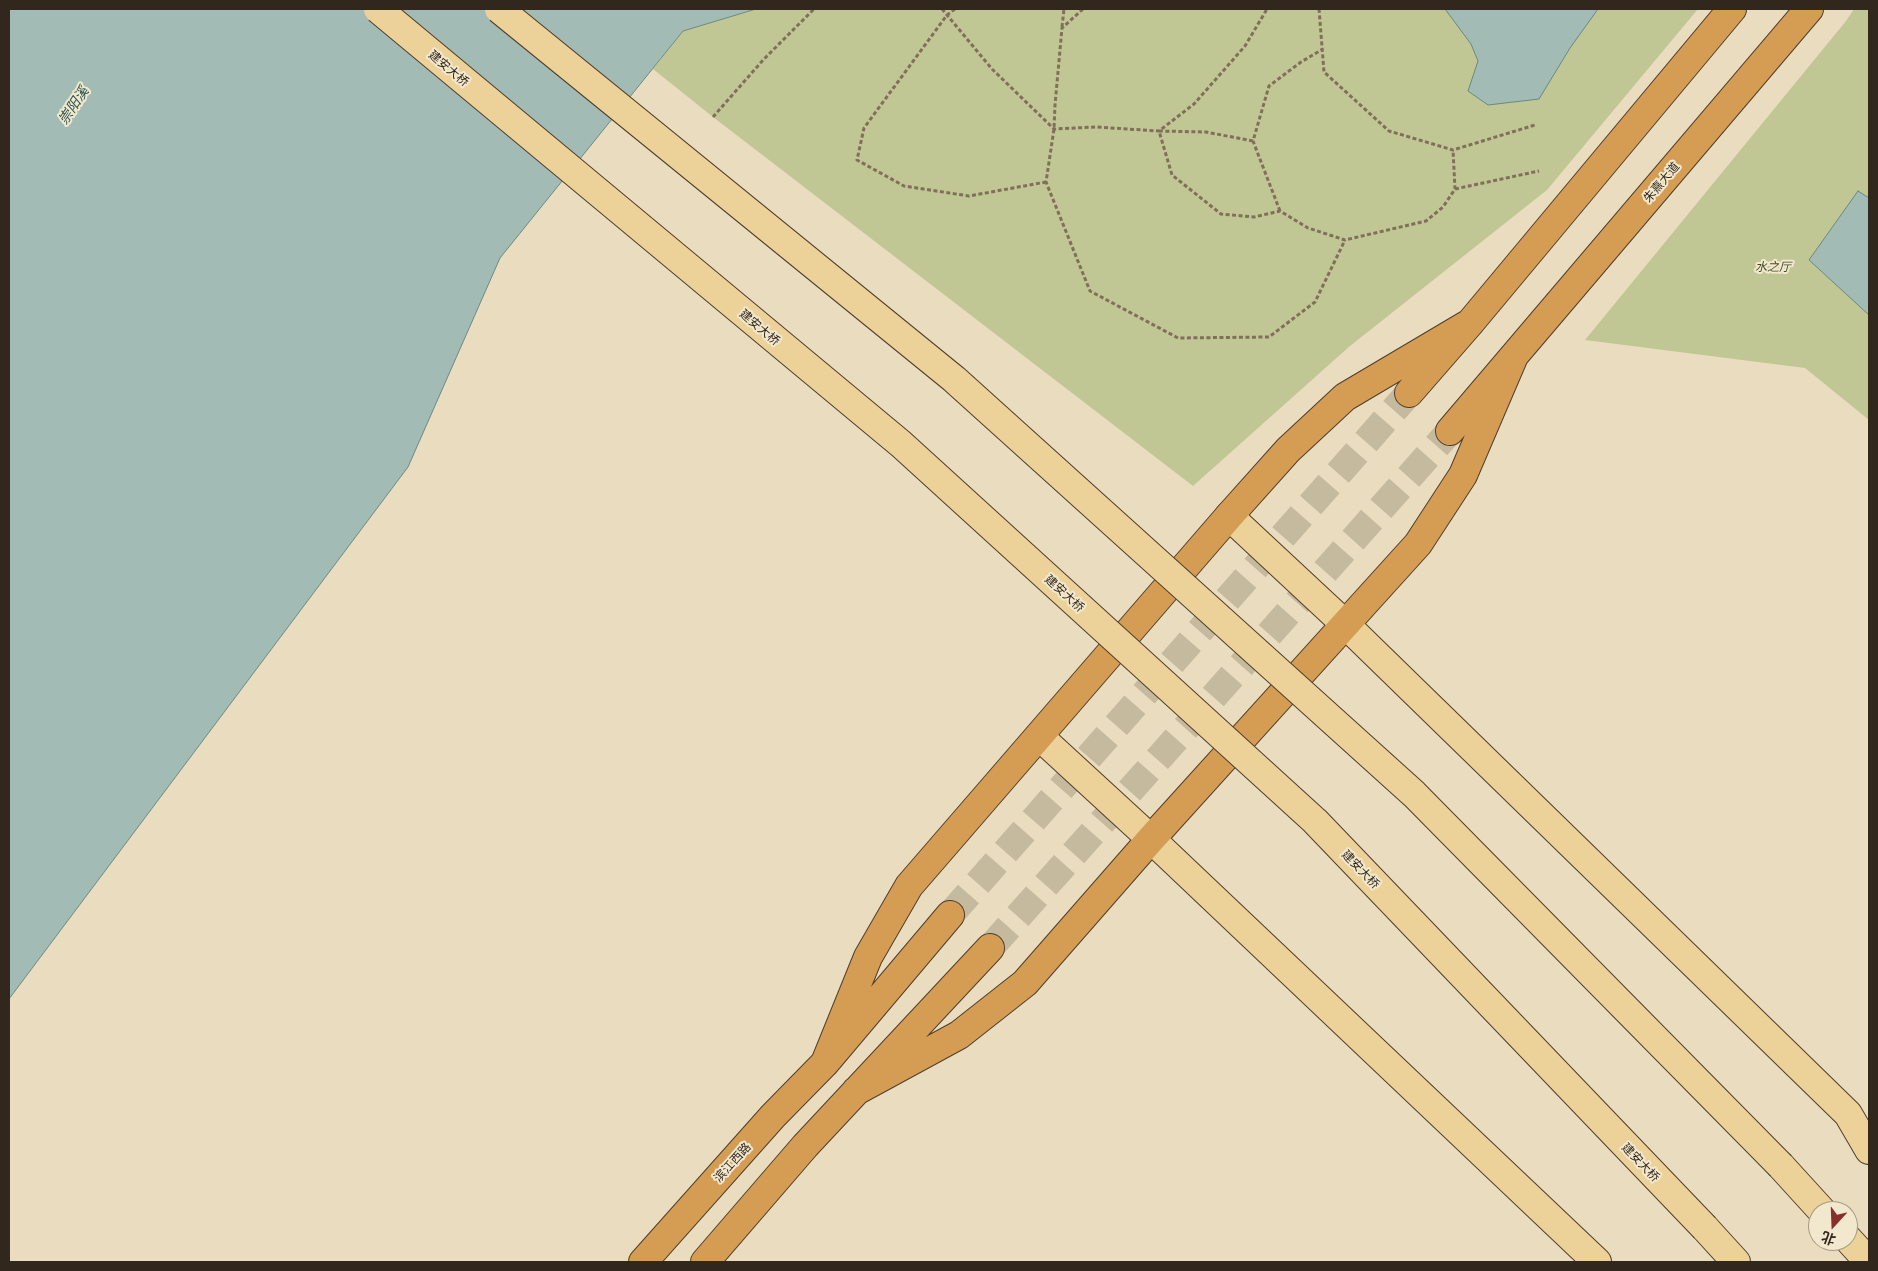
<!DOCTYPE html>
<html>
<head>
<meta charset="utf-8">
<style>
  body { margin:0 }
  #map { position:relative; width:1878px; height:1271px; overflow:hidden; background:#eaddbf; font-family:Georgia,"Noto Sans SC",serif }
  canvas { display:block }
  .frame { position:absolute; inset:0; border:10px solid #32271c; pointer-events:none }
  .north { position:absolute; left:1808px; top:1201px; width:50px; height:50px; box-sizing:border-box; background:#f2e8ce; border:1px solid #a59b87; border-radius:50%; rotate:200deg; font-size:14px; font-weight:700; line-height:20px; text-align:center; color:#32271c }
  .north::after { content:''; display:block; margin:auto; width:18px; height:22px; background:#8c2d2d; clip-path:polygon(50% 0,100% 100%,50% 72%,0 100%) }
</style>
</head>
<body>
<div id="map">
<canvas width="1878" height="1271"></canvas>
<div class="frame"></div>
<div class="north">北</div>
</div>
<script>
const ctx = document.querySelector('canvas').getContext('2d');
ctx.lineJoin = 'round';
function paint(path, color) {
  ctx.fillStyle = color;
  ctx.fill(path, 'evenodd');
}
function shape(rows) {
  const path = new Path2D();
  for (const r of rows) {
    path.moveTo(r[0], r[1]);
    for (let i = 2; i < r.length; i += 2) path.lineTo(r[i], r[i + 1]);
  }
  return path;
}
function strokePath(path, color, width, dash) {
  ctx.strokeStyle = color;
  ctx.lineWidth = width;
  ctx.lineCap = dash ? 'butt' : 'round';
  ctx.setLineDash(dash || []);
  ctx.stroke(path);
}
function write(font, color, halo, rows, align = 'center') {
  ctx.font = font + ' Georgia,"Noto Sans SC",serif';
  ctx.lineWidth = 4;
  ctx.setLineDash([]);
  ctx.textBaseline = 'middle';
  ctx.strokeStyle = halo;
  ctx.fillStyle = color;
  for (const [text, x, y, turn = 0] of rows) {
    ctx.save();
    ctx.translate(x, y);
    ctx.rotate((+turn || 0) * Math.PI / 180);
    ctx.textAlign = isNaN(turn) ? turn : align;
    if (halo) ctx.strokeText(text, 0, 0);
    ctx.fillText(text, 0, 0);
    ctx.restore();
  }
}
paint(shape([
  [756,9,1698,9,1547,190,1350,346,1193,486,713,117,653,69,683,31],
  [1854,9,1869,9,1869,420,1805,368,1585,340,1846,21]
]), '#c0c794');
const water = shape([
  [9,9,756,9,683,31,500,258,408,467,9,999,9,9],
  [1445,9,1598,9,1570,48,1539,99,1488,105,1468,91,1478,61,1471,44,1445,9],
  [1858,191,1869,198,1869,315,1809,260,1858,191]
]);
paint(water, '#a2bcb5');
strokePath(water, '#6a8981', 1);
strokePath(shape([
  [950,915,1409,393],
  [990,948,1450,431]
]), '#c5b99e', 28, [28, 14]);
const primary = shape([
  [1229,516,1346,625,1848,1114,1869,1150],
  [1040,737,1151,839,1597,1262],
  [1781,1166,1822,1211],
  [1705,1228,1736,1262],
  [1848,1239,1869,1262]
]);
const highway = shape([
  [1409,393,1470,323,1732,9],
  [1450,431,1809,9],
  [825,1063,868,957,909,886,1229,516,1288,450,1345,397,1470,323],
  [856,1091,959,1035,1025,983,1151,839,1418,544,1463,475,1514,356],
  [643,1262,773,1116,825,1063,950,915],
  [705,1262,805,1146,990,948]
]);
strokePath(primary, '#4f3d2d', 30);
strokePath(highway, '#4f3d2d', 30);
strokePath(shape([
  [942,9,992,69,1054,129,1096,127,1159,131,1194,104,1245,46,1267,9],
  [955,9,947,15,864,128,857,160,904,186,969,196,1046,182],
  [1083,9,1062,28,1055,105,1054,129,1046,182,1090,291,1178,338,1269,337,1315,302,1345,240],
  [1319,9,1324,72,1389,131,1453,150,1535,125],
  [1062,27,1064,9],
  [713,117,764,59,814,9],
  [1253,141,1206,132,1159,131,1172,175,1221,214,1254,217,1280,211,1308,228,1345,240,1426,221,1443,207,1455,189,1453,150],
  [1455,189,1539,171],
  [1280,211,1253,141,1269,86,1301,62,1323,49]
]), '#816f59', 3, [4, 2.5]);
strokePath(primary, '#ecd298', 28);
strokePath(highway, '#d59d54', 28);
const primaryBridge = shape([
  [378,9,901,444,1315,821,1705,1228],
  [499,9,954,379,1414,794,1781,1166]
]);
strokePath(primaryBridge, '#4f3d2d', 30, []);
strokePath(primaryBridge, '#ecd298', 28);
write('12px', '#32271c', '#f2e8ce', [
  ["建安大桥",449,68,40],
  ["朱熹大道",1661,182,-50],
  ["建安大桥",760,327,40],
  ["建安大桥",1065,593,42],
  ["建安大桥",1361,869,46],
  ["滨江西路",732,1162,-48],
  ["建安大桥",1641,1162,46]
]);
write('italic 12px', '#424d24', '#f2e8ce', [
  ["水之厅",1773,266]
]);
write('italic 14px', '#2c514f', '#f2e8ce', [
  ["崇阳溪",73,105,-56]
]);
</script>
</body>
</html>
